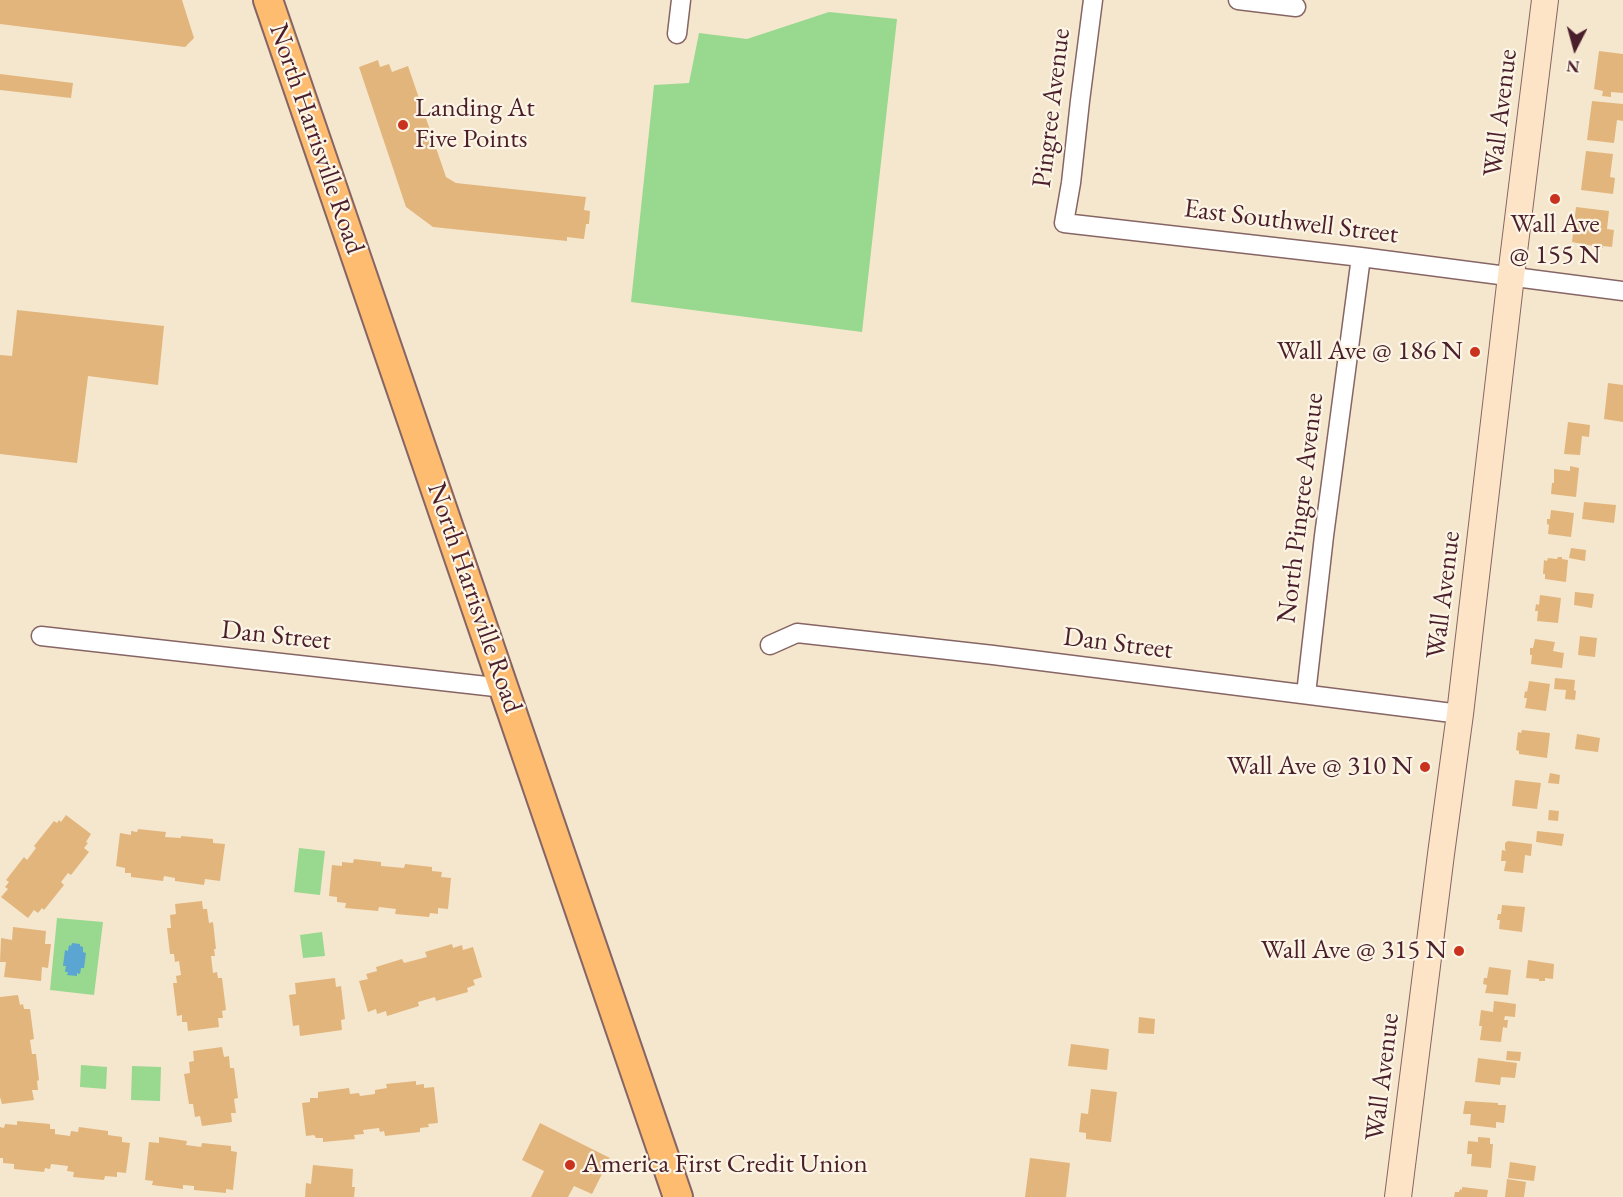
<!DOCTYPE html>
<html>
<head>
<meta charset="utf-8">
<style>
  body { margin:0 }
  #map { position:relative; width:1623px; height:1197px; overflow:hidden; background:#f5e7cd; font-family:"EB Garamond",serif }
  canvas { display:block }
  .north { position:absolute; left:1545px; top:18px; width:60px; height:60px; -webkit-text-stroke:4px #fcf5e5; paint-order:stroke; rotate:186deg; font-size:16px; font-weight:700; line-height:24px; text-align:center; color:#4a1f2b }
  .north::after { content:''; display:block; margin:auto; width:21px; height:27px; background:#4a1f2b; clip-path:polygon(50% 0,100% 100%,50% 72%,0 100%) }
</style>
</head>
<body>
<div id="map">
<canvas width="1623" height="1197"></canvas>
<div class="north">N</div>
</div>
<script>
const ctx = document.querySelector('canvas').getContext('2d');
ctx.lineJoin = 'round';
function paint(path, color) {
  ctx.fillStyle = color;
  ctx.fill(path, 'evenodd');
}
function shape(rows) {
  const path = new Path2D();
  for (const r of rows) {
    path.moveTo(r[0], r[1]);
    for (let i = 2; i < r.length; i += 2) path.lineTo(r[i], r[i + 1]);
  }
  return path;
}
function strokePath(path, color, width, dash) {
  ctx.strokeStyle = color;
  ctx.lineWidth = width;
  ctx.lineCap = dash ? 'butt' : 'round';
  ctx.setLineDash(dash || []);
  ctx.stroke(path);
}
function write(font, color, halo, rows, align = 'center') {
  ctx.font = font + ' "EB Garamond",serif';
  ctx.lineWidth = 4.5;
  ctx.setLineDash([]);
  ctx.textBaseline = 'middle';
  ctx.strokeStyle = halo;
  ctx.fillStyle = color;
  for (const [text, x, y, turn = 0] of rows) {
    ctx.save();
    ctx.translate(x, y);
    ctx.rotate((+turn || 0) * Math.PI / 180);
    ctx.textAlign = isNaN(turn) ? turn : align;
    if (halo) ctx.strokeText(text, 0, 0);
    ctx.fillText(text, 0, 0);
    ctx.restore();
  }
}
paint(shape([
  [829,12,897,19,862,332,631,302,654,85,689,83,699,33,747,39],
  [299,848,325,851,320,895,294,892],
  [57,918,103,922,94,995,50,990],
  [322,932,325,956,303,958,300,935],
  [81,1065,107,1067,106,1089,80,1087],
  [132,1066,161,1067,160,1101,131,1100]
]), '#98d88f');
paint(shape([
  [72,943,80,944,80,946,83,947,83,952,86,953,84,968,81,968,80,974,77,973,77,976,67,975,68,972,65,972,66,966,63,966,65,950,68,951,69,945,71,946]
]), '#5ba5d3');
paint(shape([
  [0,0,182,0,194,38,185,47,0,24],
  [1599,51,1623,54,1623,93,1611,92,1611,97,1602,96,1603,91,1594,89],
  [378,60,380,67,389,64,392,72,408,66,446,177,456,183,586,197,584,210,590,211,589,224,586,224,584,239,567,237,567,241,433,227,406,207,359,67],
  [0,74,73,83,71,98,0,90],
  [1592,101,1623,104,1623,121,1617,120,1614,143,1587,140],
  [1586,151,1613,154,1610,177,1615,178,1613,194,1581,190],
  [1576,207,1609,211,1607,229,1614,230,1612,247,1603,246,1603,248,1572,242],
  [17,310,164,326,158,385,88,376,77,463,0,454,0,355,12,356],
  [1608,383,1623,385,1623,422,1604,419],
  [1568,422,1590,425,1589,437,1582,436,1580,455,1564,454],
  [1570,466,1579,468,1576,497,1551,494,1552,483,1554,483,1554,469,1570,471],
  [1584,502,1616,505,1614,523,1582,519],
  [1551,510,1574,513,1571,537,1548,534,1549,525,1547,524,1547,519,1550,519],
  [1571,548,1586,550,1585,561,1569,558],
  [1558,557,1562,557,1562,559,1568,560,1566,582,1545,579,1545,574,1543,574,1544,560,1547,561,1548,558,1557,559],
  [1575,592,1594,594,1592,608,1574,605],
  [1540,595,1561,598,1558,623,1537,621,1538,611,1535,611,1536,604,1539,605],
  [1580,636,1597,638,1595,657,1578,655],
  [1535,639,1555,642,1553,651,1564,653,1562,668,1531,664,1532,655,1530,655,1530,648,1533,648],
  [1555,678,1575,680,1574,690,1576,691,1575,700,1565,699,1566,690,1554,689],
  [1529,681,1550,684,1546,711,1525,708,1527,698,1524,698,1525,691,1527,692],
  [1522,730,1550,733,1547,758,1519,754,1519,751,1516,750,1518,732,1521,733],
  [1577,734,1600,738,1598,752,1575,749],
  [1550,773,1560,775,1559,784,1548,783],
  [1515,780,1541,783,1537,809,1512,806],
  [1549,810,1559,811,1558,821,1548,820],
  [66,815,91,834,86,842,88,843,84,848,89,852,71,875,68,873,61,882,64,885,44,910,42,908,38,913,34,910,28,918,1,897,8,889,5,887,9,882,6,880,24,857,27,860,36,848,34,846,54,821,57,823,59,820,61,822],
  [138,829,166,832,165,837,181,838,181,836,213,839,213,843,225,844,220,881,205,879,204,885,175,881,175,878,164,876,163,881,131,877,131,873,125,873,125,868,116,866,120,833,131,835,131,831,137,832],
  [1537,831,1564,834,1562,846,1536,842],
  [1508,841,1532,844,1531,856,1525,855,1523,873,1504,871,1506,861,1501,861,1502,850,1506,851,1505,849,1505,843],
  [354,859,381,862,381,866,404,868,405,864,432,867,432,871,442,872,441,877,451,878,448,909,438,908,438,914,430,913,429,917,395,914,396,909,379,907,378,911,345,908,346,903,337,902,337,897,329,896,332,865,342,866,342,862,353,863],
  [202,901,203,909,207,909,209,923,213,922,216,949,214,949,215,956,211,956,213,973,217,972,218,978,222,978,226,1010,222,1011,223,1018,218,1018,219,1027,188,1031,187,1022,182,1022,182,1015,177,1016,173,983,177,983,176,976,181,975,179,961,175,962,174,954,170,954,167,928,171,928,170,915,176,914,175,904],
  [1502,905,1525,907,1522,932,1499,929,1500,920,1497,920,1498,914,1501,914],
  [13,927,46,931,45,944,51,944,48,968,42,967,41,981,4,977,6,962,0,962,1,938,12,940],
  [452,944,453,948,462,945,463,950,473,947,482,977,473,980,475,985,467,988,468,992,436,1001,435,997,418,1002,419,1006,387,1016,386,1011,377,1014,376,1009,368,1012,359,981,368,979,366,974,377,971,376,967,402,959,404,963,427,957,425,952],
  [1528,960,1554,964,1553,979,1545,978,1545,981,1539,981,1539,979,1526,978],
  [1489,967,1511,970,1508,995,1485,993,1487,985,1483,984,1484,978,1487,978],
  [335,978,336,987,341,986,345,1019,341,1020,342,1030,300,1036,299,1025,293,1026,289,995,296,994,295,983],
  [18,995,20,1005,23,1004,24,1009,30,1009,34,1039,30,1040,32,1054,36,1054,39,1080,37,1081,38,1090,32,1090,34,1100,2,1104,0,1097,0,997],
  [1494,1001,1516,1004,1515,1017,1505,1016,1504,1020,1508,1020,1507,1028,1503,1027,1501,1042,1480,1040,1482,1026,1479,1026,1481,1010,1493,1012],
  [1139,1017,1155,1019,1154,1034,1138,1033],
  [1071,1044,1109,1049,1107,1070,1068,1066],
  [222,1047,224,1057,229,1056,230,1068,234,1068,238,1098,234,1099,236,1113,231,1113,232,1122,202,1126,200,1116,195,1117,193,1104,189,1104,184,1074,190,1073,189,1062,194,1061,193,1051],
  [1507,1051,1521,1052,1520,1061,1506,1060],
  [1478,1058,1517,1063,1515,1078,1501,1077,1500,1085,1475,1082],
  [416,1081,416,1085,424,1084,424,1088,434,1087,438,1123,428,1124,429,1127,420,1128,420,1132,385,1136,384,1131,380,1132,379,1128,363,1130,364,1134,354,1135,355,1139,323,1142,323,1138,316,1138,314,1135,306,1136,302,1103,310,1102,310,1098,318,1098,318,1092,349,1088,350,1094,359,1093,360,1096,375,1094,375,1090,387,1088,386,1084],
  [1091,1089,1117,1092,1111,1142,1086,1139,1086,1133,1079,1132,1081,1113,1088,1114],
  [1465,1101,1498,1103,1498,1105,1506,1105,1504,1123,1496,1122,1496,1128,1470,1125,1471,1114,1463,1114],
  [17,1121,50,1124,50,1129,55,1129,55,1134,70,1136,71,1131,78,1132,79,1127,108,1131,108,1135,122,1137,122,1142,130,1143,126,1173,117,1172,117,1177,105,1176,104,1180,73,1177,74,1172,67,1171,68,1166,51,1164,50,1169,45,1168,44,1172,14,1169,14,1164,3,1163,3,1158,0,1158,0,1127,4,1128,5,1124,17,1125],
  [540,1123,610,1158,592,1194,574,1186,568,1197,531,1197,544,1171,522,1160],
  [159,1137,187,1141,186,1145,201,1147,202,1143,231,1146,231,1151,237,1152,233,1190,226,1189,226,1193,194,1190,194,1186,183,1185,183,1189,152,1185,153,1181,145,1180,149,1142,159,1143],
  [1478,1137,1490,1138,1490,1144,1493,1144,1491,1168,1471,1166,1472,1154,1467,1154,1468,1141,1478,1142],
  [1030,1158,1070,1163,1066,1197,1025,1197],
  [1510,1162,1536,1166,1534,1181,1508,1178],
  [313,1165,353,1169,352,1187,355,1187,354,1197,305,1197,306,1183,311,1184],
  [1507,1179,1526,1182,1524,1197,1505,1197],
  [1462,1187,1488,1190,1487,1197,1454,1197,1455,1192,1459,1192,1460,1189,1462,1190]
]), '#e2b57d');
const minor = shape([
  [1093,0,1080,101,1071,183,1064,223,1361,257,1623,291],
  [1238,0,1296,7],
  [677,34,681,0],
  [41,636,504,688],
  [770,645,797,633,993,655,1460,714],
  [1306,694,1324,536,1361,257]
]);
const secondary = shape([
  [1398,1197,1441,854,1460,714,1511,276,1545,0]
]);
const primary = shape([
  [268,0,678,1197]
]);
strokePath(minor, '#866564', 21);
strokePath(secondary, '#866564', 28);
strokePath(primary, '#866564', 32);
strokePath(minor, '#fff', 18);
strokePath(secondary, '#fee4c6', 26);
strokePath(primary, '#fdbc70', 28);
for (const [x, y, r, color] of [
  [403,125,6,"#c8321e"],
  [1555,199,6,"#c8321e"],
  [1475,352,6,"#c8321e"],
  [1425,767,6,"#c8321e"],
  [1459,951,6,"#c8321e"],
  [570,1165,6,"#c8321e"]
]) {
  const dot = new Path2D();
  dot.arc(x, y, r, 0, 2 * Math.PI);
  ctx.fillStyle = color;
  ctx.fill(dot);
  strokePath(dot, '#fcf5e5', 2);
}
write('27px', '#4a1f2b', '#fcf5e5', [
  ["Pingree Avenue",1052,108,-83],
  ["Wall Avenue",1501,113,-83],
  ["North Harrisville Road",316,139,71],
  ["East Southwell Street",1291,222,7],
  ["North Pingree Avenue",1301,508,-83],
  ["Wall Avenue",1444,595,-83],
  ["North Harrisville Road",474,598,71],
  ["Dan Street",276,636,6],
  ["Dan Street",1118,644,7],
  ["Wall Avenue",1383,1077,-83]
]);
write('27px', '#4a1f2b', '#fcf5e5', [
  ["Landing At",415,109,"left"],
  ["Five Points",415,140,"left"],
  ["Wall Ave",1555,225,"center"],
  ["@ 155 N",1555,256,"center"],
  ["Wall Ave @ 186 N",1463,352],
  ["Wall Ave @ 310 N",1413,767],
  ["Wall Ave @ 315 N",1447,951],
  ["America First Credit Union",582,1165,"left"]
], 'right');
</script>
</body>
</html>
